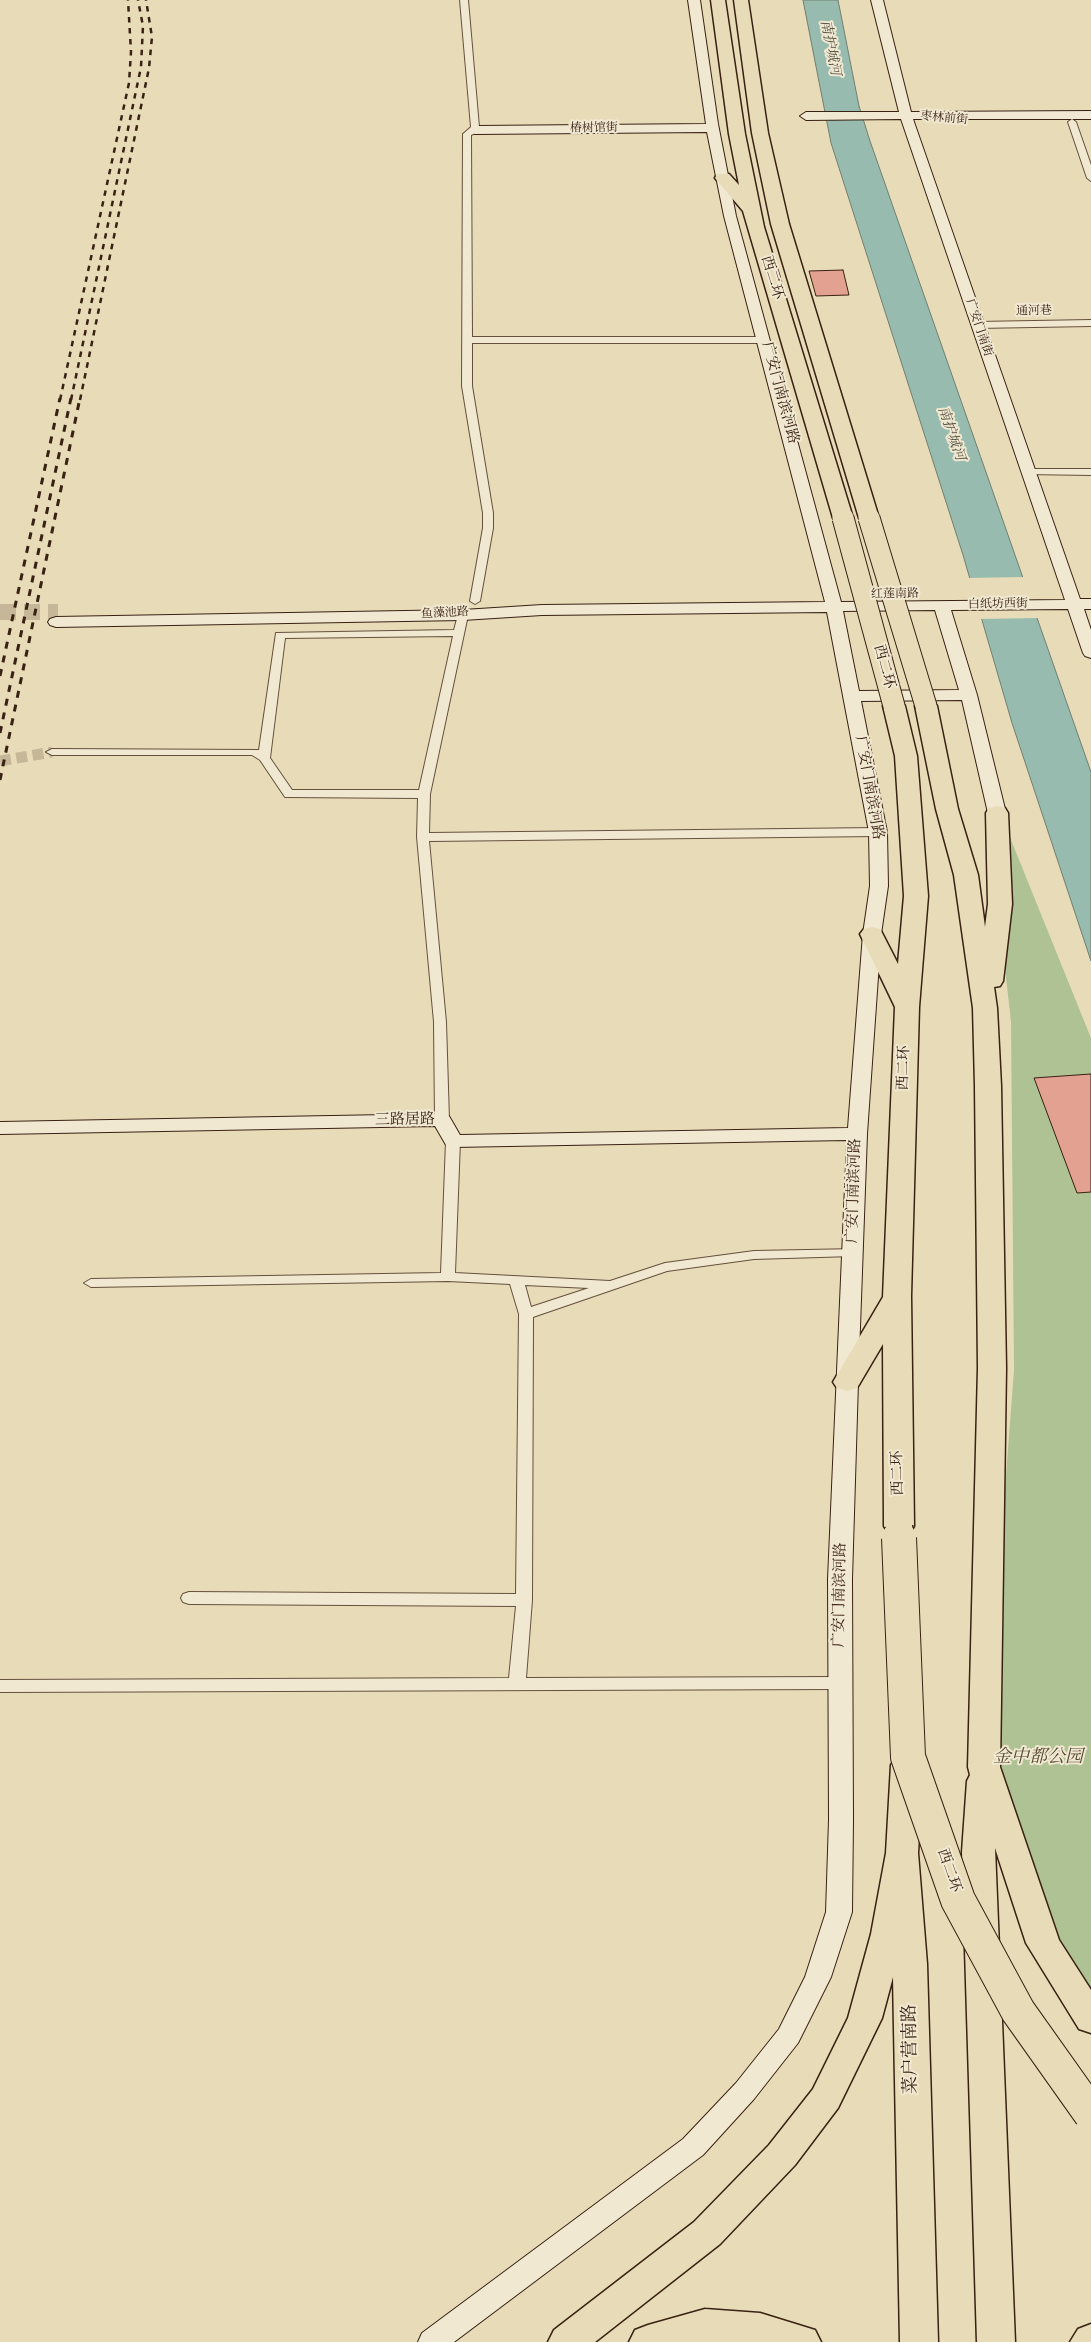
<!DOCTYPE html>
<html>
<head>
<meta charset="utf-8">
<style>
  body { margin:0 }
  canvas { display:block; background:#e8dcb8 }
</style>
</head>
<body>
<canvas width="1091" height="2342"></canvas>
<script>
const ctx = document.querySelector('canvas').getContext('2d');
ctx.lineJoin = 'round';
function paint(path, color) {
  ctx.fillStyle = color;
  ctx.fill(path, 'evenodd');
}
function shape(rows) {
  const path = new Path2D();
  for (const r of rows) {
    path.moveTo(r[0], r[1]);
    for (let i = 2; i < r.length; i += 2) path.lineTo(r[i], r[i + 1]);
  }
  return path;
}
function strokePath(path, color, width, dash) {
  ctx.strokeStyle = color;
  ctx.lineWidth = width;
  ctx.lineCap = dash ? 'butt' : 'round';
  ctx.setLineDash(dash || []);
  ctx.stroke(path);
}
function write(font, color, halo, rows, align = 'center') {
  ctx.font = font + ' Vollkorn,"Noto Serif SC",serif';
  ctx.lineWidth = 4;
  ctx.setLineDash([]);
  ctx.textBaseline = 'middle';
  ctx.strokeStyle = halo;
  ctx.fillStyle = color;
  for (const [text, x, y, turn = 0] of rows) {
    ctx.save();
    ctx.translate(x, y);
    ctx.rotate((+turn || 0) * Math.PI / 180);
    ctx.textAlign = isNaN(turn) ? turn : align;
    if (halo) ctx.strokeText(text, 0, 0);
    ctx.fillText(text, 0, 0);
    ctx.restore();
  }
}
paint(shape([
  [1007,830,1091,1038,1091,2019,984,1767,1014,1370,1011,1022,1006,977]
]), '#afc294');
const water = shape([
  [803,0,838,0,859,106,870,141,1091,772,1091,961,1012,723,963,555,831,143,803,0]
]);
paint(water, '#97bcaf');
strokePath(water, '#717e71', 1);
paint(shape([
  [1025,577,1039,618,979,619,967,578]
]), '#e8dcb8');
const building = shape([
  [843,270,849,295,816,296,809,271,843,270],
  [1091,1074,1091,1192,1077,1193,1034,1078,1091,1074]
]);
paint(building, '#e2a191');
strokePath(building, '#392113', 1);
strokePath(shape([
  [0,761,52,752]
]), '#c5b797', 11, [11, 5.5]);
strokePath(shape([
  [0,612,58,612]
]), '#c5b797', 16, [16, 8]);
const street = shape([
  [460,0,468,0,479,127,478,132,471,135,472,337,764,337,769,340,764,343,472,343,472,386,493,513,493,528,480,601,475,604,470,601,483,528,483,513,462,386,463,134,471,127,460,0],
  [1072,119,1076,122,1091,165,1091,181,1087,178,1068,122,1072,119],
  [1091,320,1091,326,977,328,972,325,977,322,1091,320],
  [1028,469,1091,469,1091,475,1024,474,1024,470,1028,469],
  [463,612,468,615,430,794,429,833,878,828,884,832,878,836,429,841,446,1022,449,1120,442,1124,435,1120,434,1022,417,837,418,798,285,797,260,760,252,755,52,755,46,752,52,749,259,750,276,633,454,630,458,615,463,612],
  [453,636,419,790,292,790,270,758,285,638,453,636],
  [453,1137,460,1141,455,1273,610,1281,665,1263,754,1251,858,1249,860,1252,858,1255,853,1256,754,1259,667,1271,533,1317,532,1600,526,1678,840,1677,846,1679,848,1683,846,1687,840,1689,0,1692,0,1680,509,1678,516,1606,189,1604,183,1602,181,1598,183,1594,189,1592,516,1594,519,1314,510,1284,448,1281,91,1287,84,1283,91,1279,441,1273,446,1141,453,1137],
  [525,1285,589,1288,531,1307,525,1285]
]);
const secondary = shape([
  [688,0,700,0,718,124,736,216,841,602,1065,600,901,119,806,120,800,116,806,112,899,112,871,0,883,0,911,112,1091,111,1091,119,913,119,1080,599,1091,599,1091,609,1084,609,1091,630,1091,658,1085,656,1083,653,1068,609,951,610,977,695,1006,813,1003,817,997,818,991,817,988,813,962,700,861,701,887,832,888,886,881,934,867,1134,858,1382,852,1579,853,1820,852,1912,831,1977,798,2043,754,2099,703,2155,454,2342,418,2342,422,2333,683,2139,736,2083,779,2029,805,1977,826,1912,829,1820,828,1579,847,1140,453,1147,446,1145,435,1126,0,1134,0,1122,442,1114,449,1116,460,1135,848,1128,863,934,870,886,869,832,827,612,542,615,463,620,56,627,50,625,48,622,50,619,56,617,463,610,542,605,825,602,724,216,707,132,475,134,469,130,475,126,706,124,688,0],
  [935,610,959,690,859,691,843,611,935,610]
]);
const highway = shape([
  [711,0,725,0,745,134,764,227,853,518,850,522,843,524,836,522,833,518,743,211,715,178,717,174,729,174,739,185,729,134,711,0],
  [734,0,748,0,768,133,789,224,879,518,876,522,869,524,862,522,859,518,771,224,752,133,734,0],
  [894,699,902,701,905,706,917,756,928,896,919,1007,911,1296,914,1526,910,1533,899,1536,888,1533,884,1526,883,1344,857,1388,847,1391,837,1388,833,1382,883,1297,895,1007,860,934,864,929,872,927,880,929,898,964,904,896,895,756,883,706,886,701,894,699],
  [926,699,934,701,937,706,958,809,978,875,985,927,988,904,986,813,989,808,997,806,1005,808,1008,813,1012,904,1003,981,1000,986,994,987,997,1008,1001,1086,1006,1368,1000,1767,1059,1940,1091,1990,1091,2033,1079,2029,1026,1943,995,1848,1015,2342,977,2342,962,1852,967,1781,970,1775,968,1767,978,1368,975,1086,973,1008,954,875,936,809,915,706,918,701,926,699],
  [907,1753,918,1757,923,1765,918,1853,927,1964,938,2342,900,2342,893,1977,882,2018,838,2108,795,2165,720,2244,595,2342,548,2342,554,2330,694,2222,769,2145,813,2089,848,2018,871,1934,886,1853,891,1765,896,1757,907,1753],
  [705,2309,760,2313,815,2330,821,2342,629,2342,635,2330,648,2325,705,2309],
  [1091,2324,1091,2342,1070,2342,1078,2329,1091,2324]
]);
strokePath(street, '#65503c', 2);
strokePath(secondary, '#392113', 2);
strokePath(highway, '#392113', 3);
paint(street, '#f0e8d1');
paint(secondary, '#f0e8d1');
paint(highway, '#e8dcb8');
strokePath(shape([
  [60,400,129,83,131,52,128,0],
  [71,400,141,67,143,26,138,0],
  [80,400,149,68,152,37,146,0]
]), '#392113', 2.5, [5.5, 5.5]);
strokePath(shape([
  [0,676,60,398],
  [0,733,71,398],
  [0,780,80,398]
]), '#392113', 3, [7, 7]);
const highwayBridgeFar2 = shape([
  [843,518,894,706],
  [869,518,926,706]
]);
const highwayBridgeFar1 = shape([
  [899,1526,900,1540]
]);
const highwayBridge = shape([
  [899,1538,908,1757,958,1900,1018,2011,1091,2114]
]);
strokePath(highwayBridgeFar2, '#392113', 23, []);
strokePath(highwayBridgeFar1, '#392113', 29, []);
strokePath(highwayBridge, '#392113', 36, []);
strokePath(highwayBridgeFar2, '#e8dcb8', 21);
strokePath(highwayBridgeFar1, '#e8dcb8', 26);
strokePath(highwayBridge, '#e8dcb8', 34);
write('12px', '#392113', '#f0e8d1', [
  ["枣林前街",944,119,5],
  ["椿树馆街",594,129,-1],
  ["通河巷",1034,312,-1],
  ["广安门南街",978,328,71],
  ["红莲南路",895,595,-1],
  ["白纸坊西街",998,605,-1],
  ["鱼藻池路",445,614,-3]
]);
write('italic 14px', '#555042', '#f0e8d1', [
  ["南护城河",829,48,79],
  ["南护城河",950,434,71]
]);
write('15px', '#392113', '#f0e8d1', [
  ["西二环",771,278,73],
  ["广安门南滨河路",779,393,75],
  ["西二环",883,667,75],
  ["广安门南滨河路",868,788,80],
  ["西二环",905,1068,-88],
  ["三路居路",405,1121,-1],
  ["广安门南滨河路",855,1191,-88],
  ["西二环",899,1473,-91],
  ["广安门南滨河路",841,1595,-89],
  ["西二环",948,1871,71]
]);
write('italic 18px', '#564933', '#f0e8d1', [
  ["金中都公园",1038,1759]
]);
write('18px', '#392113', '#f0e8d1', [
  ["菜户营南路",912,2049,-91]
]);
</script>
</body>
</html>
